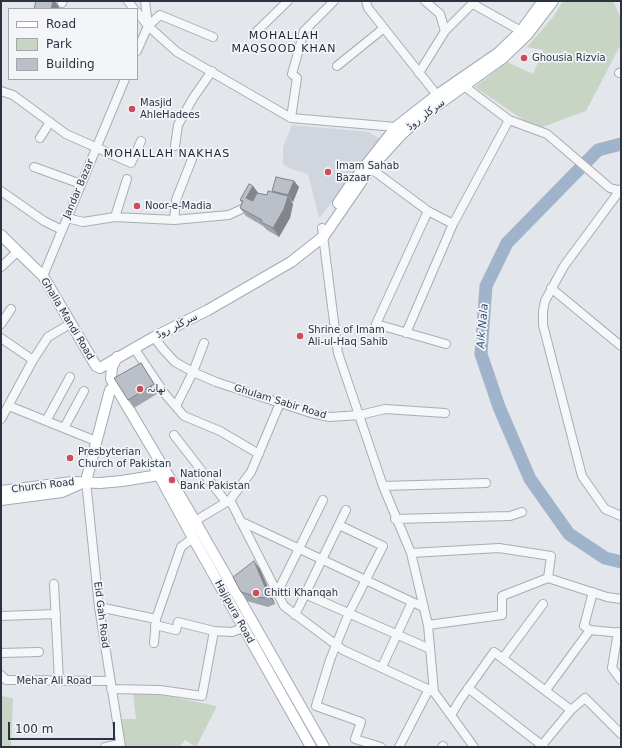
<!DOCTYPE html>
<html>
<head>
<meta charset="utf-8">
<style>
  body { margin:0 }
  #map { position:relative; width:622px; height:748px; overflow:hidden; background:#e3e6eb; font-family:"DejaVu Sans",sans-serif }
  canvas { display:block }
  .frame { position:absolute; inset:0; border:2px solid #2b3343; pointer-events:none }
  .legend { position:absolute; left:8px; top:8px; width:130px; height:72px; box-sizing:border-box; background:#f3f5f8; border:1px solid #a3a7b0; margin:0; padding:5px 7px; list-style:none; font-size:12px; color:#2b3343 }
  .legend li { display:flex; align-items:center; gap:8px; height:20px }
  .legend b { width:20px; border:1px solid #a3a7b0 }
  .scale { position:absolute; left:8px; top:722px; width:107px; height:18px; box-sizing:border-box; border:2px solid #2b3343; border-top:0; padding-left:5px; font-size:12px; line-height:14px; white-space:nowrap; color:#2b3343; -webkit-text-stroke:3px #f3f5f8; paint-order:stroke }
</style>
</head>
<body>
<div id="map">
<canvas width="622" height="748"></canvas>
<div class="frame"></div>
<ul class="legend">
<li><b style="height:5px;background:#fff"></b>Road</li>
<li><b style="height:11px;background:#c8d5c4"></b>Park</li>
<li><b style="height:11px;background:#babfc8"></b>Building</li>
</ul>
<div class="scale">100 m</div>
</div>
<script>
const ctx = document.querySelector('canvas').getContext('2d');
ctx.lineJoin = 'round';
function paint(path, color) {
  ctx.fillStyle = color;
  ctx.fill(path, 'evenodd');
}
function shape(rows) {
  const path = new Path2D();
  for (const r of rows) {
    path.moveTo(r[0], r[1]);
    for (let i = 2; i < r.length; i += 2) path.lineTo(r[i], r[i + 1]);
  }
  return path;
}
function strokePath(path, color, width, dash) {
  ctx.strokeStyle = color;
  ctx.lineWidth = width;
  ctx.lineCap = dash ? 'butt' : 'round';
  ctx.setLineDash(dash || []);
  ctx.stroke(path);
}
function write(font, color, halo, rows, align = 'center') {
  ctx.font = font + ' "DejaVu Sans","Noto Sans Arabic",sans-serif';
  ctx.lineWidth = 3.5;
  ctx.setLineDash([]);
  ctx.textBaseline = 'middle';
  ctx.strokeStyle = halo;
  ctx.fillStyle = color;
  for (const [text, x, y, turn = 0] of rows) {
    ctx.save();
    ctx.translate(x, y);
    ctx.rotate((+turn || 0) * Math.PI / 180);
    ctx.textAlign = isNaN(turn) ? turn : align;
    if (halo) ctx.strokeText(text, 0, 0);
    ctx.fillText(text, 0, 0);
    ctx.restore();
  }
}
paint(shape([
  [292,125,369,132,383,141,319,218,308,174,291,169,283,164,283,147]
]), '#d1d5dd');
paint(shape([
  [563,1,613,1,621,18,621,44,586,111,537,129,475,87,507,62,533,74,543,50,527,47,553,17],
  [133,692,157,694,217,706,196,747,185,740,179,747,121,747,116,719,136,719],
  [1,696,13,698,11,747,1,747]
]), '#c8d5c4');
strokePath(shape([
  [621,144,598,150,507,243,486,286,481,354,499,407,530,479,569,534,605,558,621,562]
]), '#9fb3ca', 13);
const minor = shape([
  [128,1,134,9],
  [366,1,368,8,437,95],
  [425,1,440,14,445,31],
  [62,3,63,1],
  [473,4,521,31],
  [137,12,148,26,177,52,291,118,396,127],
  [148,26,160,15,213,37],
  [256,32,288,1],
  [137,51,148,26,145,1],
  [337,66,384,28],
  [419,73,445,31,475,1],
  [619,73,621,72],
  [460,83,509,120,547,134,610,188,621,191],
  [1,91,13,95,66,134,131,163,141,141],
  [291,118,297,78,292,74,304,31,334,1],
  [40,138,50,122],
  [175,146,178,125,193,98,212,71],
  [366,165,428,211,453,224],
  [34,167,81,184],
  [621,189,564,266,545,301,543,311,543,325,582,476,605,509,621,516],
  [1,191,44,221,62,230],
  [428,211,376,324,446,344],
  [115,217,127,179],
  [67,218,83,222,115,217,174,220,229,215,246,207],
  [174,220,176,200,192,159],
  [322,228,338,353,383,486,411,553,428,625,434,692,474,747],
  [1,267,17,252],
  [43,276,125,79],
  [551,288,621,346],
  [1,324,11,309],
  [406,333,453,224,509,120],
  [154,337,163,349,175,362,193,372,216,382,311,413,330,417,360,415,385,409,445,413],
  [1,338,33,360],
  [134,348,165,394,184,416,220,431,259,454],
  [9,406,96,441],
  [176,406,193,372,204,343],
  [1,419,33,360,48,337,70,324],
  [46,421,70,377],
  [64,428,84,391],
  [174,435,226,502],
  [86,481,99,607,121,747],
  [383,486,486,483],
  [230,500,284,606,343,650,434,692],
  [395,519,510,516,522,512],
  [240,521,423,607],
  [190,524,230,500,251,472,280,403],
  [339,525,383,546,349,613,330,660,316,706,361,722,355,739,381,747],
  [411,553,499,548,551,556,548,578],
  [54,584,59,681],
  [277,593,323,500],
  [305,594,430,649],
  [99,607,156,619],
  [295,615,346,510],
  [1,616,56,614],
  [155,625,176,630,178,622,214,631,232,632,243,628],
  [428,625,502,615,502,596,548,578,607,597,621,599],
  [590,630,621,633],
  [618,632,612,668,621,680],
  [154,643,156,619,181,547,193,538],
  [1,653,39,652],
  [503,658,543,604],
  [382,667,412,602],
  [1,675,6,680,12,680,109,681],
  [468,688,544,747],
  [111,689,160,690,202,696,214,631],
  [546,690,590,630,584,626,593,592],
  [451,715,460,700,494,652,571,710,585,698,621,734],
  [542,745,571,710],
  [105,747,120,744],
  [399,747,429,689],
  [442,747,443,746]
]);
const major = shape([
  [338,203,351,184,396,127,437,95,498,53,521,31,543,1],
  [1,235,43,276,96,366,100,368],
  [117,357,112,367,111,379,195,521,324,747],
  [100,368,154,337,208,310,291,262,324,236,370,169,402,134,421,117,503,58,527,35,553,1],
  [154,466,193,538,311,747],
  [86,481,110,390],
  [1,491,72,482,100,483,122,481,165,474],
  [1,500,62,492,80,484]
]);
strokePath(minor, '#a8adb5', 10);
strokePath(major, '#a2aab7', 12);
strokePath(minor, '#f6f7f9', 8);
strokePath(major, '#fff', 10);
paint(shape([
  [294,181,299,187,293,202,291,201,293,204,290,218,279,237,267,230,263,226,246,216,240,208,242,203,240,200,253,186,258,193,267,195,273,192,272,191],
  [141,363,160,392,134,408,128,400],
  [260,569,275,604,268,607,247,601,241,592]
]), '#a0a4ac');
paint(shape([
  [53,1,55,1,59,7,59,9,51,9],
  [294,181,299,187,293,202,288,195],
  [253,186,259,194,252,206,246,198],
  [288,196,293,204,290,218,279,237,273,228],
  [254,561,260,569,275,604,269,596]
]), '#82868c');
const building = shape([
  [36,1,53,1,51,9,34,9,36,1],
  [276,177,294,181,288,195,272,191,276,177],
  [249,184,253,186,246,198,253,201,257,193,267,195,268,191,288,196,284,209,273,228,261,222,262,220,240,208,243,201,240,200,249,184],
  [141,363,154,384,128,400,114,378,141,363],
  [254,561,269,596,262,598,241,592,233,577,254,561]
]);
paint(building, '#babfc8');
strokePath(building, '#82868c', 1);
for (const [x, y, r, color] of [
  [524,58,4,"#cd4b5b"],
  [132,109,4,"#cd4b5b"],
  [328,172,4,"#cd4b5b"],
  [137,206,4,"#cd4b5b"],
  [300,336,4,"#cd4b5b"],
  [140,389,4,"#cd4b5b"],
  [70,458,4,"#cd4b5b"],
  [172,480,4,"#cd4b5b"],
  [256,593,4,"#cd4b5b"]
]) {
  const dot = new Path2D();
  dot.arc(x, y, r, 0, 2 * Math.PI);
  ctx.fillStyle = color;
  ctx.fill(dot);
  strokePath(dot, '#f3f5f8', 1.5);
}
write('10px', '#2b3343', '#f3f5f8', [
  ["Ghousia Rizvia",532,58],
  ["Masjid",140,103],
  ["AhleHadees",140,115],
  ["Imam Sahab",336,166],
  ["Bazaar",336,178],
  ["Noor-e-Madia",145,206],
  ["Shrine of Imam",308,330],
  ["Ali-ul-Haq Sahib",308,342],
  ["تھانہ",148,389],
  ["Presbyterian",78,452],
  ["Church of Pakistan",78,464],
  ["National",180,474],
  ["Bank Pakistan",180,486],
  ["Chitti Khanqah",264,593]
], 'left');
write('10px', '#2b3343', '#f3f5f8', [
  ["سرکلر روڈ",426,115,-37],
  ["Jandar Bazar",79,189,-67],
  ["Ghalla Mandi Road",67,319,59],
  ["سرکلر روڈ",177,326,-26],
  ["Ghulam Sabir Road",280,402,17],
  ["Church Road",43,486,-7],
  ["Hajipura Road",234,612,61],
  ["Eid Gah Road",101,615,83],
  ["Mehar Ali Road",54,681]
]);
ctx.letterSpacing = '1px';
write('11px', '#1d2434', '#f3f5f8', [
  ["MOHALLAH",284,36],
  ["MAQSOOD KHAN",284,49],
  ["MOHALLAH NAKHAS",167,154]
]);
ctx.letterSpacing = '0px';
write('italic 11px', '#355177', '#f3f5f8', [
  ["Aik Nala",483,326,-85]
]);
</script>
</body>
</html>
